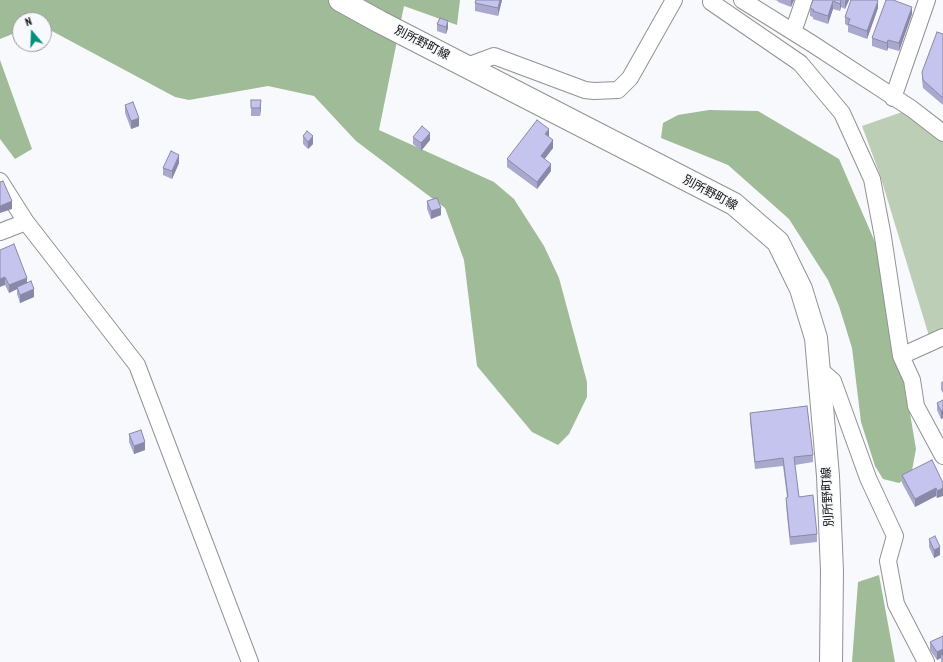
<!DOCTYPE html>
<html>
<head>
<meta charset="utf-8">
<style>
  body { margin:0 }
  #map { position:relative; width:943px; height:662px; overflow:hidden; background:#f8f9fc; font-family:"PT Sans Narrow",sans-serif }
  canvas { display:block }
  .north { position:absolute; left:12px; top:12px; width:40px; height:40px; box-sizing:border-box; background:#f8f9fc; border:1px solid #9b9b9e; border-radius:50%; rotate:341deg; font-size:11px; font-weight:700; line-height:16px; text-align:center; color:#0f0f10 }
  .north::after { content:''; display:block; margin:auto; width:14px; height:18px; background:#00907c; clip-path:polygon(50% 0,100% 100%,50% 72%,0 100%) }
</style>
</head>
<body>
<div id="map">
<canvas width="943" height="662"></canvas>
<div class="north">N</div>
</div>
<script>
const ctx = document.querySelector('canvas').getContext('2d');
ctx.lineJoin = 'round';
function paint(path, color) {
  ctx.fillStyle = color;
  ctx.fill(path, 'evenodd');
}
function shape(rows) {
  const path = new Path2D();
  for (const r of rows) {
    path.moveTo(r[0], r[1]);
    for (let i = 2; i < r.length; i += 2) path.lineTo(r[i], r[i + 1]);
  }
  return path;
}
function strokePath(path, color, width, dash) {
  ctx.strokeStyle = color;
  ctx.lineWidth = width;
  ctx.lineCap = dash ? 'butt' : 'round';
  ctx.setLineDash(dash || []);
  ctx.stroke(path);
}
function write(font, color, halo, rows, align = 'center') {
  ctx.font = font + ' "PT Sans Narrow","Noto Sans JP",sans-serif';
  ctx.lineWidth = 3;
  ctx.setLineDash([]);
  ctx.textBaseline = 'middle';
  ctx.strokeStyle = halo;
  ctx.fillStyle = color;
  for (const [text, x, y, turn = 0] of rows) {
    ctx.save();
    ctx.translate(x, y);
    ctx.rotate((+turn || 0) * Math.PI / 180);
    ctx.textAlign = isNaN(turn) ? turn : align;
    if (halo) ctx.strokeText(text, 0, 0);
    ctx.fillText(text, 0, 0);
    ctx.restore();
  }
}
paint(shape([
  [905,111,943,140,943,329,929,336,880,175,862,126]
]), '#bcceb6');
paint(shape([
  [0,0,460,0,457,25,404,6,379,130,494,182,514,199,544,246,559,278,587,382,587,397,569,434,558,445,532,432,477,366,464,260,445,208,356,141,314,96,268,86,189,100,175,97,50,30,44,30,44,20,20,20,20,31,0,39],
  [0,60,32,149,15,159,0,139],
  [709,110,758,111,839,159,885,265,916,449,911,476,899,483,883,479,875,466,861,422,852,348,839,306,828,280,789,219,728,165,661,138,663,123,678,115],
  [879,575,895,662,852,662,858,582]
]), '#a0bb97');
const street = shape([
  [712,0,711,2,800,63,842,113,872,179,883,237,901,356,912,380,916,406,943,456],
  [742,0,811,43,912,109,943,133],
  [793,32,804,0],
  [467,66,494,56,585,90,594,91,618,90,630,78,674,0],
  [893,98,927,0],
  [0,181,26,222,137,365,250,662],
  [0,232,26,222],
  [901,356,943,337],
  [818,368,833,381,868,478,895,536,888,561,896,604,926,662]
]);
const secondary = shape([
  [340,0,380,22,734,204,778,242,801,289,816,338,828,476,832,571,831,662]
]);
strokePath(street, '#929295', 18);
strokePath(secondary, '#929295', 24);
strokePath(street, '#fff', 16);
strokePath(secondary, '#fff', 22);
paint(shape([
  [502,0,498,16,475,11,475,3],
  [775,0,794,0,791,7,778,2,778,1],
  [813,0,849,0,845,9,841,7,840,11,833,9,828,24,813,19,813,17,810,16,810,8],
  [878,8,867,39,848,32,848,26,845,24,845,17],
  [912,14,899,51,888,48,887,51,872,46,872,38],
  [440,18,448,28,446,34,437,31,437,24],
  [943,34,943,105,923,88,922,80,922,72],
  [251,100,261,108,260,116,251,116],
  [125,105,139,126,131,129,125,113],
  [303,136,313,144,308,149,303,144],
  [413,137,430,140,421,151,413,144],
  [549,137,553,148,544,159,551,171,537,189,507,167,507,159],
  [179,163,172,179,163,175,163,168],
  [427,201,441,215,431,219,427,209],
  [0,250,27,283,34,297,20,303,17,294,17,289,9,293,5,285],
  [943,381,943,393,941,390,941,382],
  [943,400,943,418,941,419,937,410,937,403],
  [750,413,813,455,813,462,795,465,799,497,817,534,817,542,790,545,786,505,786,498,787,497,783,466,755,469,750,421],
  [129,434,145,450,134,454,129,442],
  [902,475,943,483,937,498,936,496,915,507,902,483],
  [929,539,940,555,934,558,929,547],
  [943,636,943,662,941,662,941,658,937,660,930,650,930,642]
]), '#a9a9cd');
paint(shape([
  [500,0,502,0,498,16,498,8],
  [791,0,794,0,791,7],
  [841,0,841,7,840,11,840,4],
  [846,0,849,0,845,9,845,1],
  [833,1,833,9,828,24,828,16],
  [878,1,878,8,867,39,867,31],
  [912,7,912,14,899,51,899,43],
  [448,21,448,28,446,34,446,27],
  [888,40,888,48,887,51,887,43],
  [261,100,261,108,260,116,260,108],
  [139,118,139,126,131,129,131,121],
  [549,129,549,137,545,134],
  [430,133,430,140,421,151,421,143],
  [313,136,313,144,308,149,308,142],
  [553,140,553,148,541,164,541,156],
  [179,155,179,163,172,179,172,171],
  [551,164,551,171,537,189,537,182],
  [12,201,12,209,0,213,0,206],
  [441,208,441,215,431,219,431,211],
  [5,277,5,285,0,287,0,279],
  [27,278,27,286,17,287,17,289,9,293,9,285],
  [34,289,34,297,20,303,20,295],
  [943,410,943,418,941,419,941,411],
  [145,442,145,450,134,454,134,446],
  [936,488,936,496,915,507,915,499],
  [943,488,943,496,937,498,937,491],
  [940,547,940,555,934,558,934,550],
  [943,649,943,657,941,654,941,658,937,660,937,652]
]), '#8989a7');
const building = shape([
  [476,0,500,0,498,8,475,3,476,0],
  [813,0,841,0,840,4,833,1,828,16,813,11,814,10,810,8,813,0],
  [851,0,877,0,878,1,867,31,848,24,850,19,845,17,851,0],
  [886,0,893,0,912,7,899,43,888,40,887,43,872,38,886,0],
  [440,18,448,21,446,27,437,24,440,18],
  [937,32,943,34,943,98,923,80,922,72,937,32],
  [251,100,261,100,260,108,251,108,251,100],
  [133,102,139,118,131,121,125,105,133,102],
  [537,120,549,129,545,134,553,140,541,156,551,164,537,182,507,159,537,120],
  [422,126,430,133,421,143,413,137,422,126],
  [307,131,313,136,308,142,303,136,307,131],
  [171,151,179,155,172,171,163,168,171,151],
  [3,181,12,201,0,206,0,182,3,181],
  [437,198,441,208,431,211,427,201,437,198],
  [14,244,27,278,9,285,5,277,0,279,0,250,14,244],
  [31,281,34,289,20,295,17,287,31,281],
  [943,400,943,410,941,411,937,403,943,400],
  [807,406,813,455,794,457,799,497,813,495,817,534,790,537,786,498,788,497,783,458,755,462,750,413,807,406],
  [141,430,145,442,134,446,129,434,141,430],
  [932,460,943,483,943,488,937,491,936,488,915,499,902,475,932,460],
  [935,536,940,547,934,550,929,539,935,536],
  [943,636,943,649,937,652,930,642,943,636]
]);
paint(building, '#c4c4ee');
strokePath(building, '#8989a7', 1);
write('12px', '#0f0f10', '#f8f9fc', [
  ["別所野町線",422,43,27],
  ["別所野町線",710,193,28],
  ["別所野町線",828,497,-93]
]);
</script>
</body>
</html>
